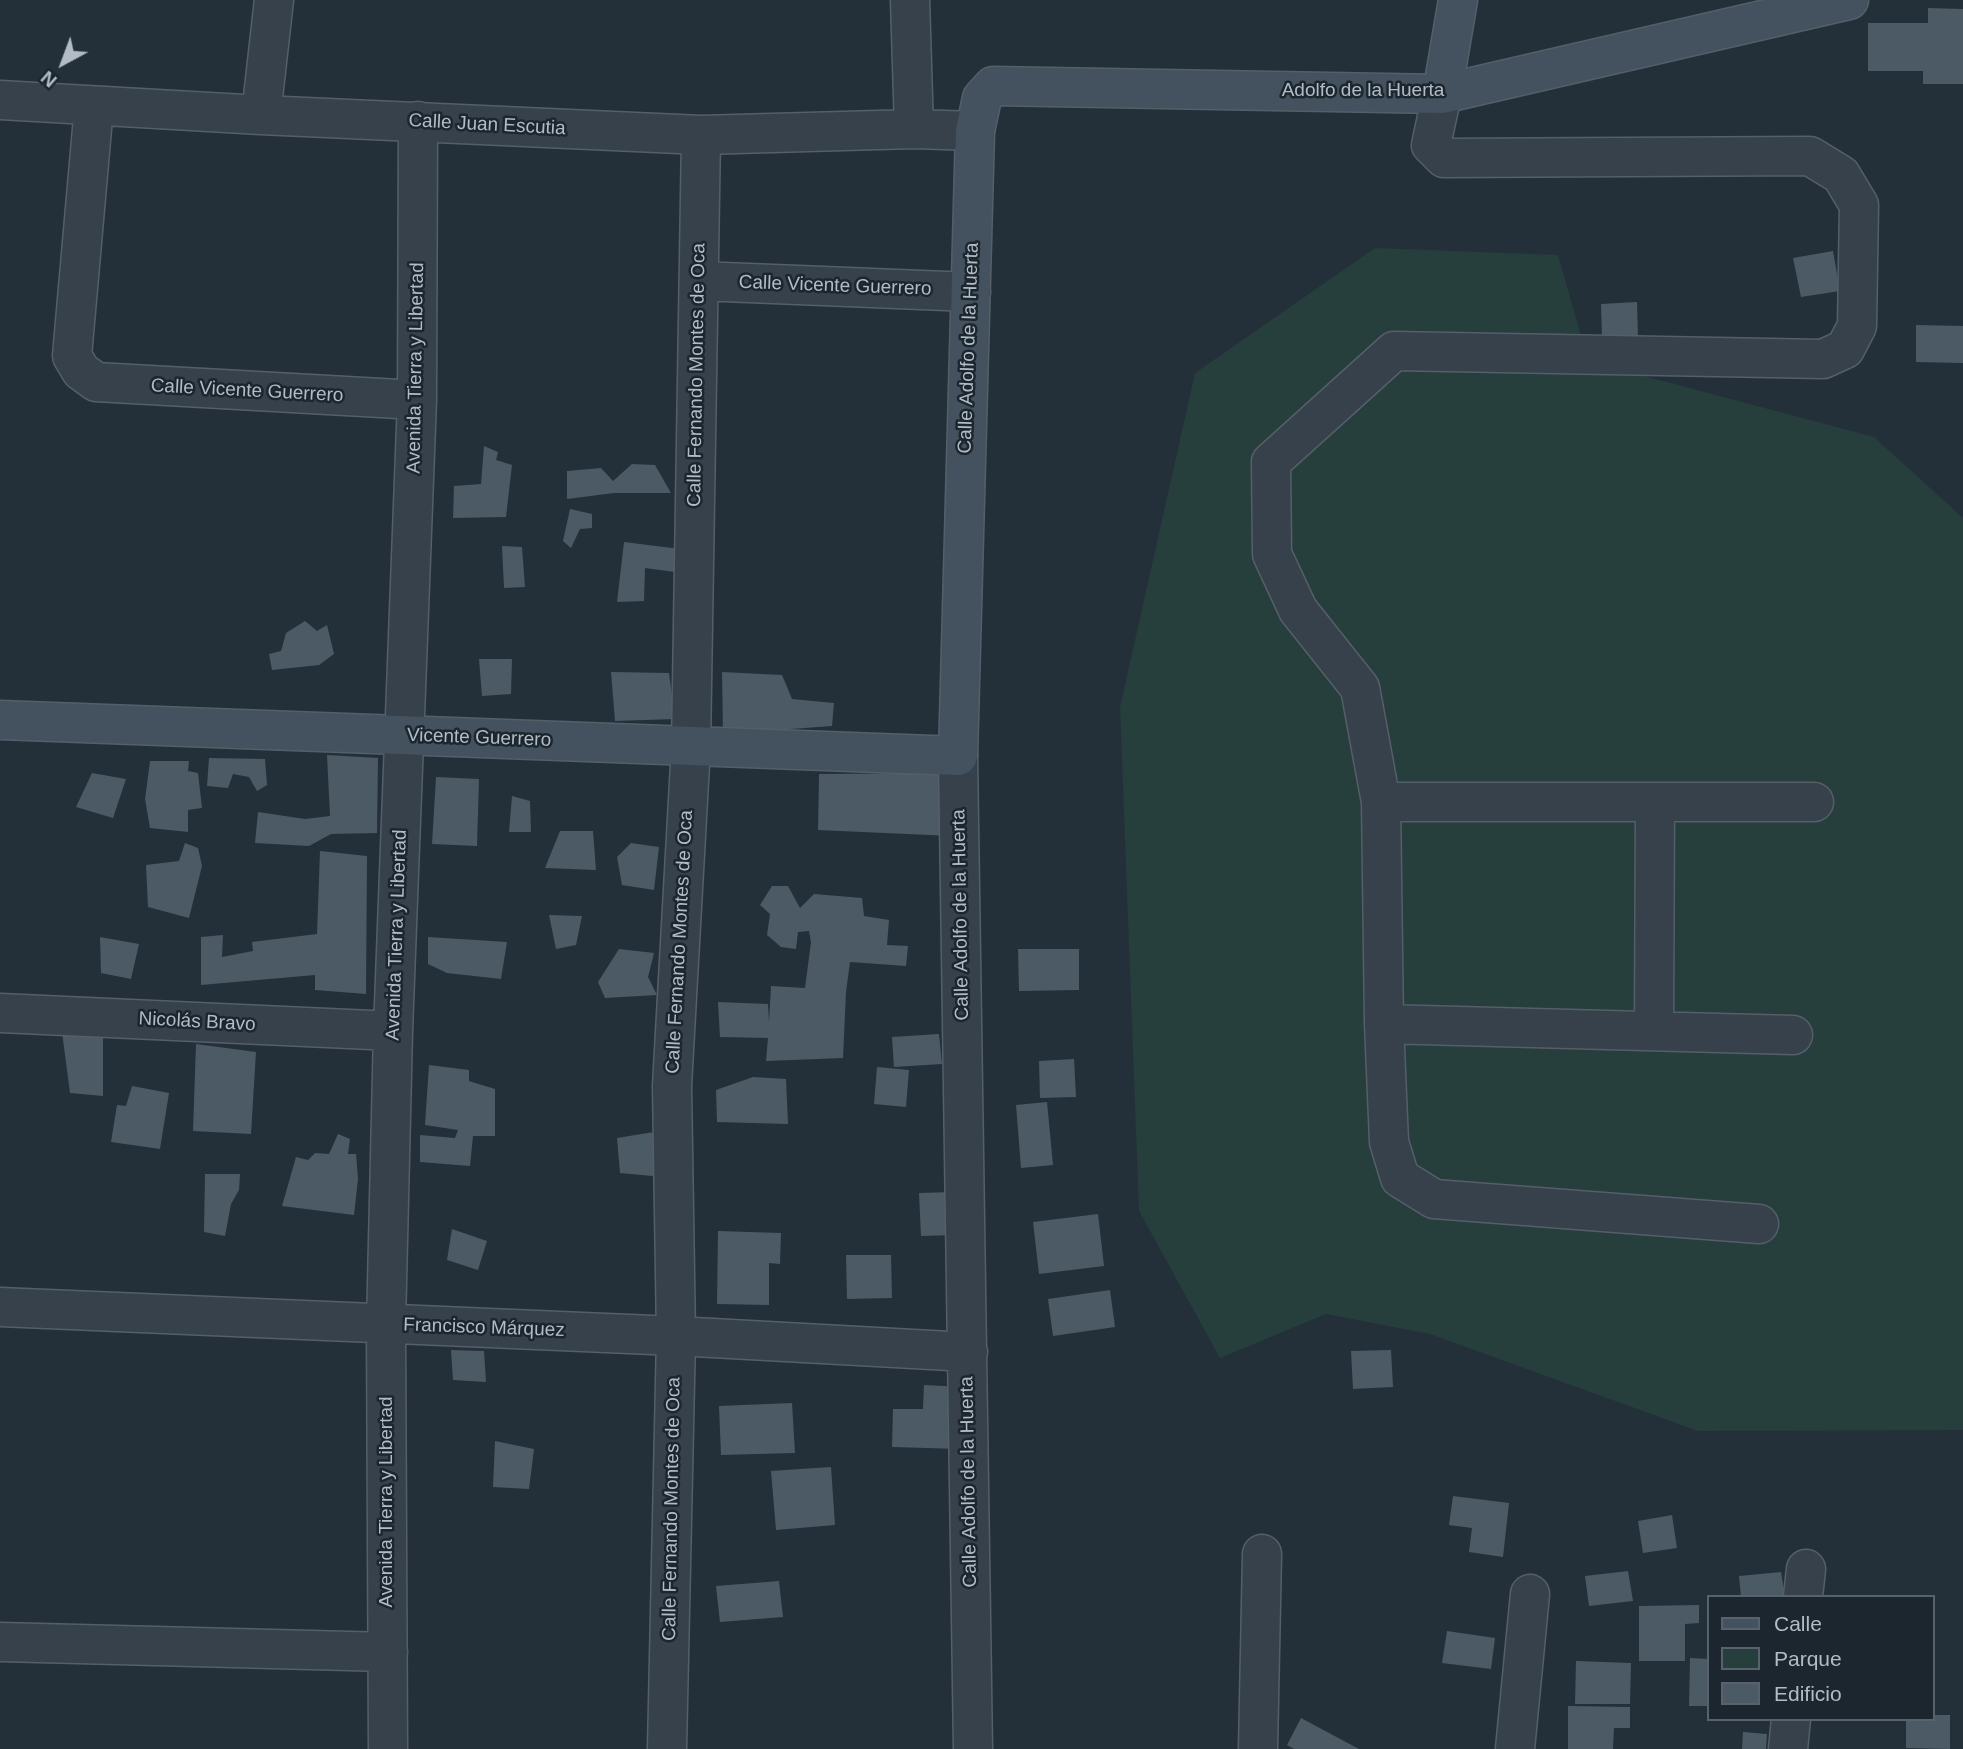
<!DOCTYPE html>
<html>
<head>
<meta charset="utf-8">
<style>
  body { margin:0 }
  #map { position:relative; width:1963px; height:1749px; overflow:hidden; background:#23303a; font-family:Arial,sans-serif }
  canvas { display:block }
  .legend { position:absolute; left:1707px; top:1595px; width:228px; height:126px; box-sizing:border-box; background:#1c262f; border:2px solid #58626c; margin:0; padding:9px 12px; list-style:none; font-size:21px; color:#b2bcc7 }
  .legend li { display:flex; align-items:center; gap:14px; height:35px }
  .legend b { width:35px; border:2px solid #58626c }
  .north { position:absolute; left:28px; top:28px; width:70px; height:70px; -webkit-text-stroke:5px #1c262f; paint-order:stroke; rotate:221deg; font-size:19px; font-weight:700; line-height:28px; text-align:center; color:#b2bcc7 }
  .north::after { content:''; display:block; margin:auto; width:24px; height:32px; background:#b2bcc7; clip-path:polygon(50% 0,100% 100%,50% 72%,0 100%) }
</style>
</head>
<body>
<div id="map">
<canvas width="1963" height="1749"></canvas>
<ul class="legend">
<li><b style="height:9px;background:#44515e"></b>Calle</li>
<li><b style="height:19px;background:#263e3c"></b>Parque</li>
<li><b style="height:19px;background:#4c5a66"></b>Edificio</li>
</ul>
<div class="north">N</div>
</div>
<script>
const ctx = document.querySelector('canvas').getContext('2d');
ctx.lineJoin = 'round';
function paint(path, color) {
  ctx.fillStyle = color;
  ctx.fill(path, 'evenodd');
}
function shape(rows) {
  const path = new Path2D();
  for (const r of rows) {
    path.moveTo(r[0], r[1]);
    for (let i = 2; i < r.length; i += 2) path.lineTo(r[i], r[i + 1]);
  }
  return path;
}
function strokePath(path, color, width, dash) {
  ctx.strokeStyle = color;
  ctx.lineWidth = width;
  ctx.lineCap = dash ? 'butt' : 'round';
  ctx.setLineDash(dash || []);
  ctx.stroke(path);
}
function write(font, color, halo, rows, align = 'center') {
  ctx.font = font + ' Arial,sans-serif';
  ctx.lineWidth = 5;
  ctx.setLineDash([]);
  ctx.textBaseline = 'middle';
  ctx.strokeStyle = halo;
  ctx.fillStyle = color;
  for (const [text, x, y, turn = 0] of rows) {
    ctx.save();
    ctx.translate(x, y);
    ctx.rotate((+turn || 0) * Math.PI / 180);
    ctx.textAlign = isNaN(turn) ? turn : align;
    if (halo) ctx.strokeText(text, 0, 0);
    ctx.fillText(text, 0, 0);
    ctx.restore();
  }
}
paint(shape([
  [1375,248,1558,255,1585,350,1648,377,1874,437,1963,518,1963,1430,1698,1431,1430,1334,1326,1314,1220,1358,1139,1211,1120,707,1195,373]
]), '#263e3c');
paint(shape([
  [1928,8,1963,9,1963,84,1923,84,1923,71,1868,71,1868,23,1928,23],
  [1833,251,1840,291,1801,297,1793,258],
  [1637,302,1638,337,1602,338,1601,304],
  [1916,325,1963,326,1963,363,1916,362],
  [484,446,498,452,496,460,512,465,506,517,453,518,454,486,481,484],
  [632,464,655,465,671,493,614,493,567,499,567,471,601,468,613,481],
  [570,509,592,514,592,528,580,529,571,548,563,541],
  [624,542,680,549,675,572,645,568,644,601,617,602],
  [502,546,522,547,525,587,504,588],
  [305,621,317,631,327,625,334,654,319,665,272,670,269,654,281,651,286,633],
  [479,659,512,659,511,694,482,696],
  [611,672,669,673,675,719,615,721],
  [722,672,782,675,792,699,834,703,832,726,723,734],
  [327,755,378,758,377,833,331,834,309,846,255,843,258,812,305,819,330,816],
  [209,758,265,759,267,785,257,791,249,777,233,774,228,788,207,786],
  [150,761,189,761,188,771,198,773,202,808,188,810,188,832,150,828,145,799],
  [92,773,126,779,113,818,76,807],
  [950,773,952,836,818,830,819,774],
  [436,777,479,779,477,846,432,844],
  [512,796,530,801,531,832,509,832],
  [560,831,593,831,596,870,545,868],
  [185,843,198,848,202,866,189,918,148,907,146,865,179,861],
  [631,843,659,847,654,890,622,885,617,857],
  [320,851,367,856,366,994,315,990,315,975,201,985,201,937,223,935,222,957,253,951,252,942,317,934],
  [772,886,788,886,800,908,814,894,862,898,864,916,889,920,887,945,908,946,906,966,850,962,846,992,843,1058,766,1061,768,1038,720,1037,718,1002,768,1004,769,1022,771,986,805,988,811,942,809,931,798,932,796,949,781,947,767,935,770,914,760,905],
  [549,915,582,916,576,945,556,949],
  [100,937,139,944,131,979,101,973],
  [428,937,507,942,501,979,447,973,428,964],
  [619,949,654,953,648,977,657,995,605,998,598,982],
  [1018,949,1079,949,1079,990,1019,991],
  [62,1032,103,1033,103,1096,70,1093],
  [939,1034,942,1064,894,1067,892,1037],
  [196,1044,256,1052,251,1134,193,1131],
  [1074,1059,1076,1097,1040,1098,1039,1061],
  [429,1065,469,1070,469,1081,495,1089,495,1136,473,1136,470,1166,420,1162,420,1135,455,1138,458,1130,425,1125],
  [877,1067,909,1070,906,1107,874,1104],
  [753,1077,786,1079,788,1124,717,1122,716,1090],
  [132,1086,169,1093,160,1149,111,1142,117,1105,126,1106],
  [1047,1102,1053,1165,1021,1168,1016,1105],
  [660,1131,663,1177,620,1173,617,1138],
  [338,1134,350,1139,348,1154,356,1154,358,1179,354,1215,282,1206,296,1157,308,1160,315,1153,329,1154],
  [205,1174,240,1174,239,1190,231,1204,225,1236,204,1232],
  [954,1192,956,1235,921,1236,919,1193],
  [1098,1214,1104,1266,1039,1274,1033,1222],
  [452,1229,487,1241,478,1270,447,1260],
  [718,1231,781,1233,780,1264,769,1263,769,1305,717,1304],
  [846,1255,891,1255,892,1298,847,1299],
  [1110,1290,1115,1327,1053,1336,1048,1299],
  [451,1350,484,1351,486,1382,453,1380],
  [1391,1350,1393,1387,1353,1389,1351,1351],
  [924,1385,962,1387,961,1449,892,1447,893,1409,923,1409],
  [792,1403,795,1453,721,1455,719,1406],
  [495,1441,534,1449,529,1489,493,1487],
  [831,1467,835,1525,776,1530,771,1471],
  [1453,1496,1509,1503,1503,1557,1469,1552,1472,1528,1449,1525],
  [1672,1515,1677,1548,1643,1553,1638,1521],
  [1628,1571,1633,1601,1589,1606,1585,1576],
  [1781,1572,1785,1597,1741,1597,1739,1576],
  [779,1581,783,1617,720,1622,716,1586],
  [1699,1605,1699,1623,1685,1624,1685,1661,1639,1661,1639,1606],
  [1447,1631,1495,1638,1491,1669,1442,1663],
  [1690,1658,1709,1659,1709,1706,1689,1706],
  [1576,1661,1631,1663,1630,1704,1575,1704],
  [1568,1706,1630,1707,1630,1728,1614,1728,1613,1749,1568,1749],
  [1933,1715,1950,1715,1950,1749,1906,1748,1906,1719,1933,1719],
  [1301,1718,1359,1749,1294,1749,1287,1745],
  [1743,1732,1767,1734,1766,1749,1742,1749]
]), '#4c5a66');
const street = shape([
  [910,0,914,129],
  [1442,94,1431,145,1444,158,1810,156,1841,175,1859,205,1857,326,1845,349,1823,359,1394,351,1271,462,1272,554,1298,610,1360,688,1381,802,1384,1024,1389,1142,1400,1178,1434,1199,1759,1224],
  [0,100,261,115,701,135,914,129,975,131],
  [94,106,72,356,81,371,96,382,417,400],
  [261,115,274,0],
  [699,281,971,292],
  [958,756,973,1749],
  [1381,802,1814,802],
  [0,1013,393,1031],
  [1384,1024,1793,1035],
  [1654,1031,1655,802],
  [0,1307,676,1336,968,1352],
  [1803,1597,1806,1569],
  [0,1642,388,1652],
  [388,1749,386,1325,393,1031,417,400,418,121],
  [667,1749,676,1336,672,1086,691,746,701,135],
  [1258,1749,1262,1554],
  [1515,1749,1530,1594],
  [1788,1749,1791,1719]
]);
const secondary = shape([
  [1442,94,1458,0],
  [0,720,958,756,975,131,982,98,993,86,1442,94,1849,0]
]);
strokePath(street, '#555f69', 41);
strokePath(secondary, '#555f69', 41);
strokePath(street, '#36414b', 38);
strokePath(secondary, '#44515e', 38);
write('19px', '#b2bcc7', '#1c262f', [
  ["Adolfo de la Huerta",1363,91],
  ["Calle Juan Escutia",487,125,3],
  ["Calle Vicente Guerrero",835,286,2],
  ["Calle Adolfo de la Huerta",969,348,-88],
  ["Avenida Tierra y Libertad",416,368,-89],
  ["Calle Fernando Montes de Oca",697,375,-89],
  ["Calle Vicente Guerrero",247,391,3],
  ["Vicente Guerrero",479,738,2],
  ["Calle Adolfo de la Huerta",961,915,-91],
  ["Avenida Tierra y Libertad",397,935,-88],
  ["Calle Fernando Montes de Oca",680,942,-87],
  ["Nicolás Bravo",197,1022,3],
  ["Francisco Márquez",484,1328,2],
  ["Calle Adolfo de la Huerta",969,1482,-91],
  ["Avenida Tierra y Libertad",387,1502,-90],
  ["Calle Fernando Montes de Oca",672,1509,-89]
]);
</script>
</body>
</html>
